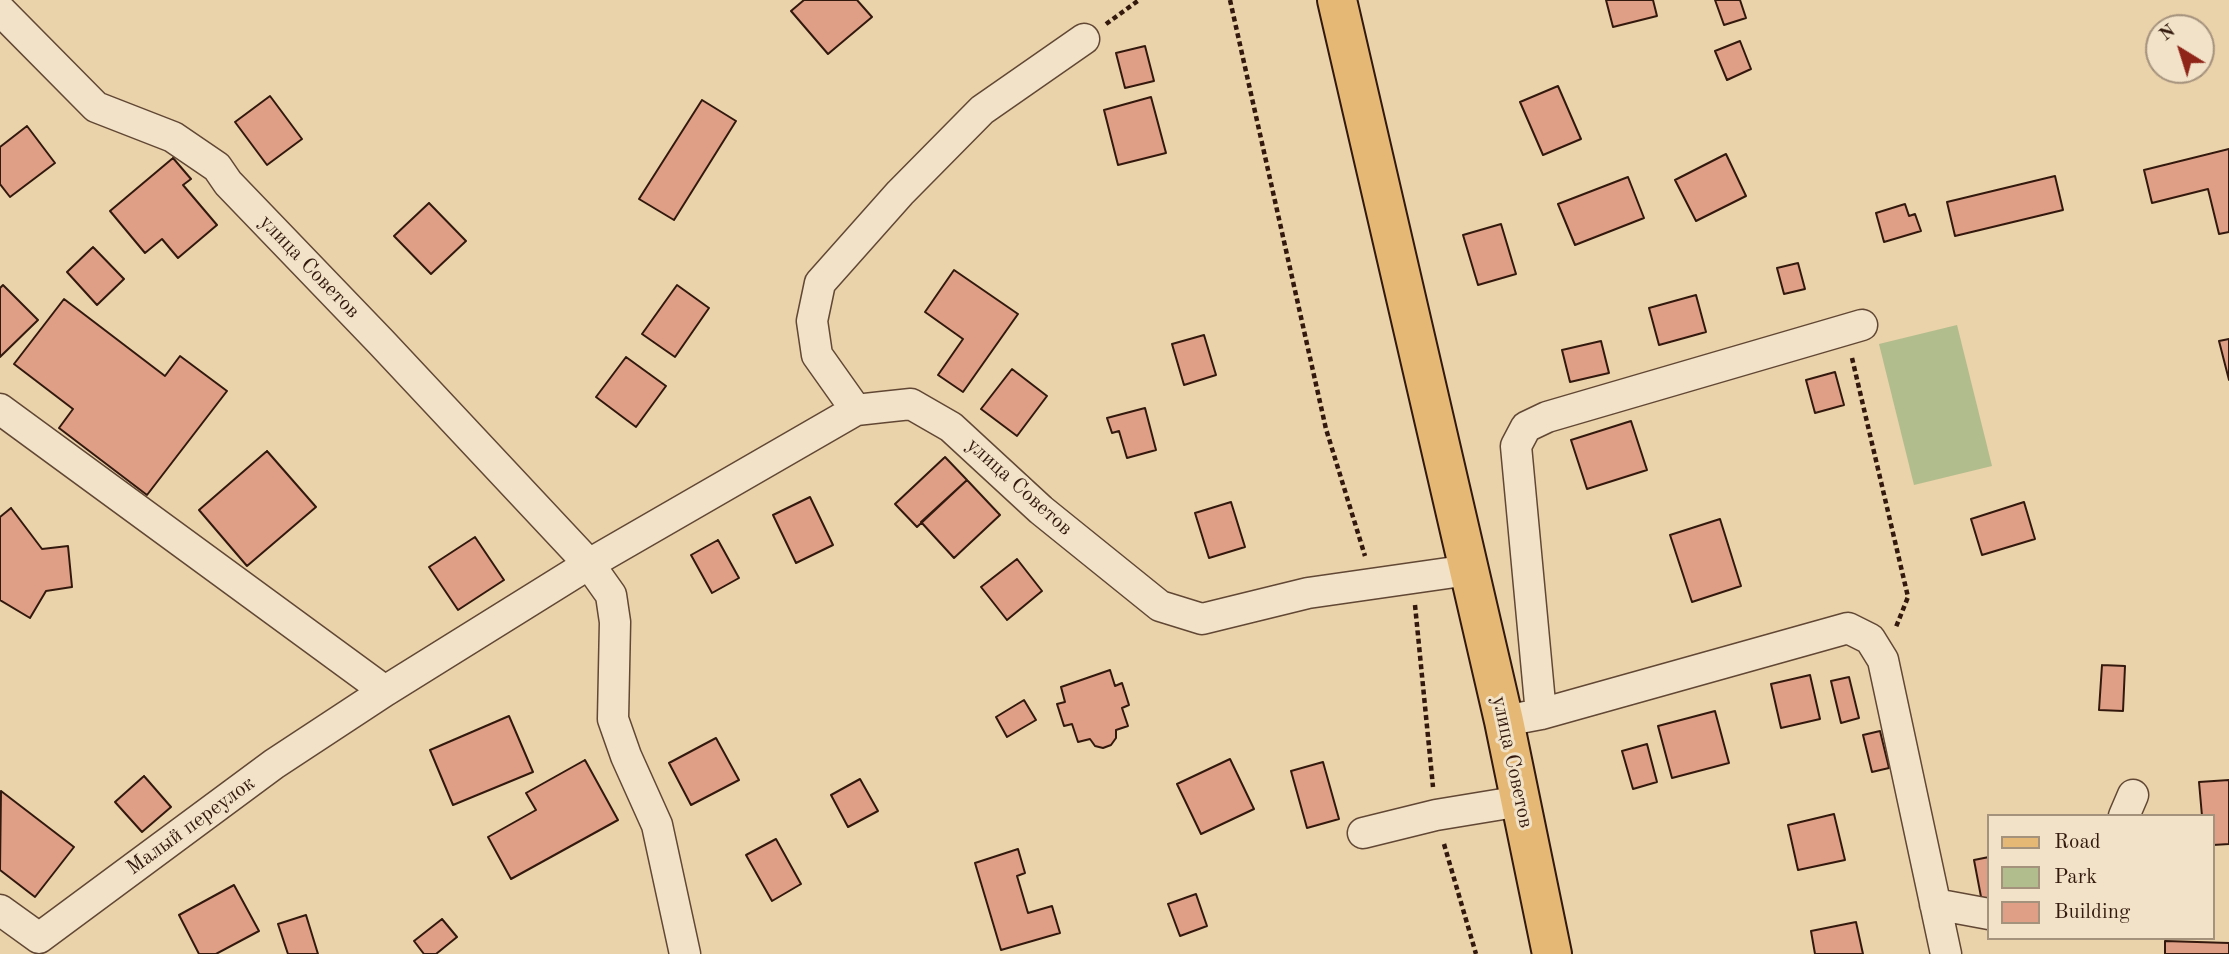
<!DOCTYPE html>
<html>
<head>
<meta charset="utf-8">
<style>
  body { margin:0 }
  #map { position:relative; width:2229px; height:954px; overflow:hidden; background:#ead2aa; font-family:"Old Standard TT",serif }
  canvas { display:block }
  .legend { position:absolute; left:1987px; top:814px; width:228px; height:126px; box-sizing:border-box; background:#f1e2c8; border:2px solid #a5927d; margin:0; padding:9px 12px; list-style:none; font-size:21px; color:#33190d }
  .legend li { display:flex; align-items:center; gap:14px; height:35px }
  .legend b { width:35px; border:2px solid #a5927d }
  .north { position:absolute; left:2145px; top:14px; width:70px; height:70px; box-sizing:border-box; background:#f1e2c8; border:2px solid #a5927d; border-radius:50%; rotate:322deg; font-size:19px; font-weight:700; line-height:28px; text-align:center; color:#33190d }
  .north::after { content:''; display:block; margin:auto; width:24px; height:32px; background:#8f2418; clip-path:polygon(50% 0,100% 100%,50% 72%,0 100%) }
</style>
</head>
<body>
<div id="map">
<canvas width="2229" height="954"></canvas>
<ul class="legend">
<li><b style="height:9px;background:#e5b975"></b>Road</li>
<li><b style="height:19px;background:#b1bd8d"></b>Park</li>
<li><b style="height:19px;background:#de9f86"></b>Building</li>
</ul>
<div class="north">N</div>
</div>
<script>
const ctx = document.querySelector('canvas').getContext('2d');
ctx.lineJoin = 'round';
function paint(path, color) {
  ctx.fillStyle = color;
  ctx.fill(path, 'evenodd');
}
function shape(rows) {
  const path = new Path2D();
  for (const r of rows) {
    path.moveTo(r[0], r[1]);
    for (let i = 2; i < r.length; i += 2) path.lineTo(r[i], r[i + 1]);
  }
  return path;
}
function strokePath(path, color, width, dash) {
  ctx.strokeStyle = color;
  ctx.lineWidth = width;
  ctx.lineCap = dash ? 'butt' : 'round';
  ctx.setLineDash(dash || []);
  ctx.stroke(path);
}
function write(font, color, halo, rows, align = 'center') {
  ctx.font = font + ' "Old Standard TT",serif';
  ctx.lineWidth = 6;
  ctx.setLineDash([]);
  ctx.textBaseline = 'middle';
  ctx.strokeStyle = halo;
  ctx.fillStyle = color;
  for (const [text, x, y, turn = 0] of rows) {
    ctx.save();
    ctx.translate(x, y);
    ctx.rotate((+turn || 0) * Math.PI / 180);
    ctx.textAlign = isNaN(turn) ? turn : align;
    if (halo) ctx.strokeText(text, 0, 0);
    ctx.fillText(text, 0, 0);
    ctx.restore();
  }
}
paint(shape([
  [1957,325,1992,466,1914,485,1879,344]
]), '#b1bd8d');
const building = shape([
  [804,0,857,0,872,17,828,54,791,11,804,0],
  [1606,0,1653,0,1657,16,1613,27,1606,0],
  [1715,0,1740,0,1746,18,1724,25,1715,0],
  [1740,41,1751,69,1727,80,1715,51,1740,41],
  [1145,46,1154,81,1125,88,1116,53,1145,46],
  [1558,86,1581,139,1543,155,1520,102,1558,86],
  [270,96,302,139,267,165,235,122,270,96],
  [1151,97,1166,153,1118,165,1104,110,1151,97],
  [702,100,736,121,674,220,639,199,702,100],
  [27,126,55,163,10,197,0,184,0,147,27,126],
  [2229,149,2229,232,2219,234,2208,189,2152,203,2144,170,2229,149],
  [1726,154,1746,196,1696,221,1675,180,1726,154],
  [173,158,191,179,183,185,217,225,178,258,162,239,145,253,110,211,173,158],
  [2055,176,2063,210,1955,236,1947,202,2055,176],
  [1628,177,1644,218,1575,245,1558,204,1628,177],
  [429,203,466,241,431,274,394,236,429,203],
  [1905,204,1909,216,1915,214,1921,231,1884,242,1876,213,1905,204],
  [1501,224,1516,274,1478,285,1463,235,1501,224],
  [93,247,124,279,97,305,67,272,93,247],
  [1798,263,1805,289,1784,294,1777,268,1798,263],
  [954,270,1018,314,963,392,938,375,963,339,925,312,954,270],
  [3,285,38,320,0,357,0,288,3,285],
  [677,285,709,308,675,357,642,334,677,285],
  [1696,295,1706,332,1659,345,1649,308,1696,295],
  [64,299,165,376,180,356,227,391,147,495,59,428,73,409,14,364,64,299],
  [1204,335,1216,375,1184,385,1172,344,1204,335],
  [2229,339,2229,380,2219,341,2229,339],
  [1601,341,1609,373,1570,382,1562,350,1601,341],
  [626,357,666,386,636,427,596,397,626,357],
  [1012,369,1047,396,1017,436,981,409,1012,369],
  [1835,372,1844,405,1815,413,1806,380,1835,372],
  [1145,408,1156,450,1127,458,1119,431,1112,433,1107,418,1145,408],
  [1631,421,1647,470,1587,489,1571,440,1631,421],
  [267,451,316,507,247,566,199,510,267,451],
  [945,457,967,480,917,527,895,504,945,457],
  [967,480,1000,515,954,558,921,522,967,480],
  [810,497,833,545,796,563,773,515,810,497],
  [1231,502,1245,547,1209,558,1195,513,1231,502],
  [2024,502,2035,539,1982,555,1971,519,2024,502],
  [11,508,42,549,68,546,72,587,46,591,30,618,0,600,0,517,11,508],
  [1720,519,1741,586,1692,602,1670,535,1720,519],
  [475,537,504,580,458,610,429,567,475,537],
  [718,540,739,578,712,593,691,555,718,540],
  [1017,559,1042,591,1007,620,981,587,1017,559],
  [2102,665,2125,666,2123,711,2099,710,2102,665],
  [1110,670,1115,686,1122,683,1129,705,1122,708,1128,726,1116,730,1116,738,1111,745,1103,748,1095,746,1090,739,1078,742,1072,724,1064,726,1057,704,1065,702,1061,687,1110,670],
  [1810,675,1820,719,1781,728,1771,684,1810,675],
  [1849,677,1859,718,1841,723,1831,681,1849,677],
  [1024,700,1036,720,1007,737,996,717,1024,700],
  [1715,711,1729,763,1672,778,1658,726,1715,711],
  [509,716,533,772,453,805,430,750,509,716],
  [1880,731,1889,768,1872,772,1863,735,1880,731],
  [716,738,739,780,691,805,669,763,716,738],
  [1647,744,1657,782,1633,789,1622,751,1647,744],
  [1230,759,1254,809,1201,834,1177,784,1230,759],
  [585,760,618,820,511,879,488,837,536,810,526,793,585,760],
  [1323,762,1339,819,1307,828,1291,771,1323,762],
  [144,776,171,807,142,832,115,802,144,776],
  [860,779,878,811,848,827,831,795,860,779],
  [2229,780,2229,844,2213,845,2213,816,2202,816,2199,782,2229,780],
  [1,791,74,847,35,897,0,870,1,791],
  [1834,814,1845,860,1798,870,1788,825,1834,814],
  [776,839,801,884,772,901,746,855,776,839],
  [1018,849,1025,873,1017,876,1028,913,1052,906,1060,933,1001,950,975,863,1018,849],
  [1989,857,1989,901,1982,902,1974,860,1989,857],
  [234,885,259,931,216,954,199,954,179,915,234,885],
  [1196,894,1207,926,1180,936,1168,904,1196,894],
  [306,915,318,954,288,954,278,924,306,915],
  [442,919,457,937,436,954,424,954,414,941,442,919],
  [1856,922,1863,954,1815,954,1811,931,1856,922],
  [2165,941,2229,943,2229,954,2165,954,2165,941]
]);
paint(building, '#de9f86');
strokePath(building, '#33190d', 2);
const minor = shape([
  [0,10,96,107,173,137,217,167,228,183,381,342,589,564,611,595,615,622,613,719,626,756,657,825,685,954],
  [0,409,385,691,589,564,856,410,883,407,911,404,951,427,1041,510,1160,606,1202,619,1308,593,1469,570],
  [856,410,817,355,812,321,820,283,900,193,982,110,1084,39],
  [1541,714,1516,446,1526,427,1547,417,1862,325],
  [1504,721,1541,714,1848,628,1870,639,1883,660,1946,954],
  [2124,816,2133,795],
  [1363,833,1436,815,1521,801],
  [1935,904,1989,914],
  [0,910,39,938,274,764,385,691]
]);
const major = shape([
  [1337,0,1504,721,1552,954]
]);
strokePath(minor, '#614734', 33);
strokePath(major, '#33190d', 42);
strokePath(shape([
  [1230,0,1326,429,1365,556],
  [1106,24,1139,0],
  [1852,358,1908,597,1896,627],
  [1415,605,1433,787],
  [1444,844,1476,954]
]), '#33190d', 4.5, [5, 3.5]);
strokePath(minor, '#f1e2c8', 30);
strokePath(major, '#e5b975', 38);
write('21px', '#33190d', '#f1e2c8', [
  ["улица Советов",309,267,46],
  ["улица Советов",1019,487,42],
  ["улица Советов",1512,762,78],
  ["Малый переулок",191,826,-36]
]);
</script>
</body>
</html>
